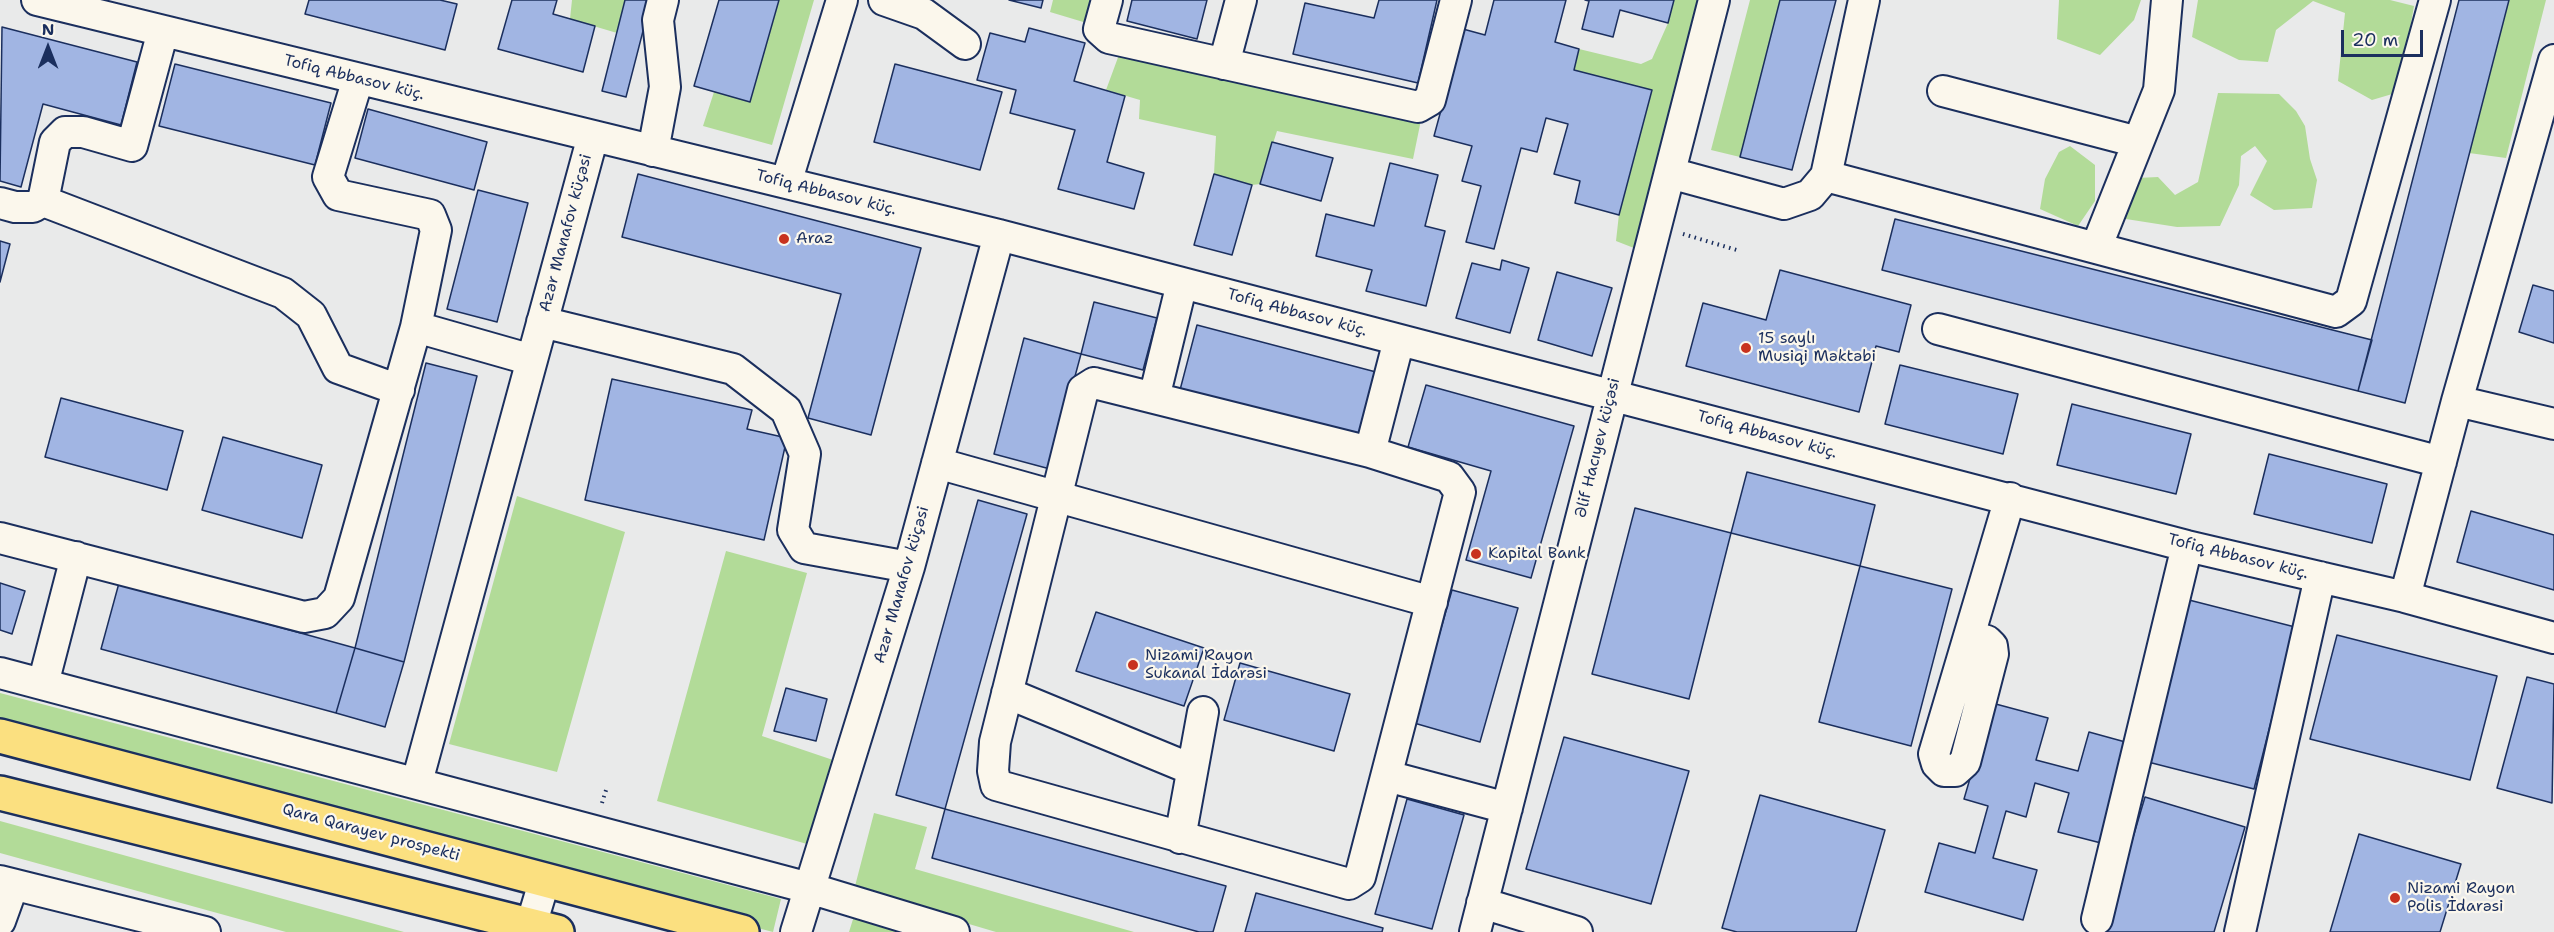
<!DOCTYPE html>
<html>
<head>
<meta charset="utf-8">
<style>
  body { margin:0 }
  #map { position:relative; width:2554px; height:932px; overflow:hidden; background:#e9eaea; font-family:"Shantell Sans",sans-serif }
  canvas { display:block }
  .north { position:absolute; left:18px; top:18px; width:60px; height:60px; -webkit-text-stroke:4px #fbf7ec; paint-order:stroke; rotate:0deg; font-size:16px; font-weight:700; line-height:24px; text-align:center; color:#1b2f5e }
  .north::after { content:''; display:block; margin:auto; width:21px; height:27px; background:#1b2f5e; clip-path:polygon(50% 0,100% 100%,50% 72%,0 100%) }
  .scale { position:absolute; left:2341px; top:30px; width:82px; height:27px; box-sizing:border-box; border:3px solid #1b2f5e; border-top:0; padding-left:8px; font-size:18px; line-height:21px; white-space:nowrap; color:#1b2f5e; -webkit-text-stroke:4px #fbf7ec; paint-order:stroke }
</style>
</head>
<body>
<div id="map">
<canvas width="2554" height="932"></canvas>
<div class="north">N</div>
<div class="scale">20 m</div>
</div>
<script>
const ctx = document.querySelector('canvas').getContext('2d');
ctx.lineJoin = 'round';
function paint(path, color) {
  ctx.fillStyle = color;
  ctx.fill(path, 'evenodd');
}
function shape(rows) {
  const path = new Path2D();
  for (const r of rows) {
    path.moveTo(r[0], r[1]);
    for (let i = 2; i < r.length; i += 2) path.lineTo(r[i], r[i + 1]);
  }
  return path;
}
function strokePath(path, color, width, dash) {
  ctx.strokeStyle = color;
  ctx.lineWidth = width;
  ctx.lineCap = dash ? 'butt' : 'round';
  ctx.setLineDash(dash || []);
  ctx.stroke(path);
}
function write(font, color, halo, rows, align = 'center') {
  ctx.font = font + ' "Shantell Sans",sans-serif';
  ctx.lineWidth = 4.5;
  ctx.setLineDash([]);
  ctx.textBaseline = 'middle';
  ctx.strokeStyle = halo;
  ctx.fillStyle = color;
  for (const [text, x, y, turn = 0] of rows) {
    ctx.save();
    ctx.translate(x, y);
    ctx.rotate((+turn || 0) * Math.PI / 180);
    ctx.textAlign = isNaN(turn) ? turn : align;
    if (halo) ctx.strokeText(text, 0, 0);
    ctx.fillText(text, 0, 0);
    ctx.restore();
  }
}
paint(shape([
  [572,0,625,0,617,33,570,19],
  [779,0,814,0,772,145,703,126,714,92,750,101],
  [1053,0,1096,0,1090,24,1050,12],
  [1674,0,1700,0,1639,250,1616,241,1619,214,1652,90,1574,70,1579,49,1641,64,1652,59,1668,23],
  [1750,0,1780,0,1740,157,1711,150],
  [2059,0,2141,0,2134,20,2100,55,2057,39],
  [2198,0,2390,0,2414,6,2399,92,2372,100,2338,81,2345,13,2313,1,2276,30,2268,62,2239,60,2192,37],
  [2509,0,2546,0,2506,158,2469,153],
  [1120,52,1421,120,1413,159,1277,131,1260,184,1252,185,1214,174,1216,136,1139,119,1140,100,1106,90],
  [2218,93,2279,94,2296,111,2305,126,2310,159,2317,180,2312,208,2274,210,2250,195,2267,161,2255,146,2241,156,2239,185,2220,226,2177,227,2126,219,2120,206,2137,178,2158,177,2175,195,2198,182],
  [2070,146,2095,165,2095,201,2078,226,2040,209,2045,179,2059,152],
  [517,496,625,532,557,772,449,744],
  [726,551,807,573,762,736,833,760,807,844,657,801],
  [0,693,781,899,773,932,0,729],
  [874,813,927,827,915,869,1134,932,996,932,854,890],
  [0,821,181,871,404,932,286,932,0,853],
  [854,916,905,932,849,932]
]), '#b2db98');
const building = shape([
  [309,0,440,0,457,4,445,50,305,14,309,0],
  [512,0,557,0,553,14,595,26,583,72,498,49,512,0],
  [625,0,651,0,626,97,602,91,625,0],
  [719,0,779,0,750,102,694,86,719,0],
  [1009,0,1043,0,1041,8,1009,0],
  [1132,0,1207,0,1197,39,1127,21,1132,0],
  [1379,0,1437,0,1418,83,1293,54,1305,3,1374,18,1379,0],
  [1494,0,1566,0,1555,42,1579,49,1574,70,1652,90,1619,215,1575,203,1580,181,1554,174,1568,124,1546,118,1537,152,1521,148,1494,249,1466,242,1481,186,1462,181,1472,146,1434,136,1463,29,1485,35,1494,0],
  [1585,0,1674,0,1668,23,1620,10,1613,37,1582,29,1589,1,1585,0],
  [1780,0,1836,0,1792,170,1740,157,1780,0],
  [2459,0,2509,0,2405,403,2358,391,2459,0],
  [2,27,137,62,121,125,43,104,21,187,0,181,2,27],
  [1029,28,1085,43,1074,81,1125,96,1107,162,1144,173,1134,209,1058,189,1075,130,1010,113,1016,90,977,80,990,33,1025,42,1029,28],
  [175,64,331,103,315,165,159,126,175,64],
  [895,64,1002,92,980,170,874,142,895,64],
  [368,109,487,142,474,190,355,158,368,109],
  [1272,142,1333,158,1321,201,1260,184,1272,142],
  [1390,163,1438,175,1425,226,1445,231,1426,306,1366,291,1372,270,1316,256,1326,214,1374,226,1390,163],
  [638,174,921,248,871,435,808,418,841,294,622,237,638,174],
  [1214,174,1252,185,1232,255,1194,245,1214,174],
  [478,190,528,203,497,322,447,309,478,190],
  [1895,219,2372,340,2358,391,1882,270,1895,219],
  [0,241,10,244,0,282,0,241],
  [1502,260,1529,268,1510,333,1456,318,1472,263,1500,270,1502,260],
  [1780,270,1911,305,1899,352,1876,346,1859,412,1686,366,1703,303,1766,320,1780,270],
  [1557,272,1612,288,1592,356,1538,340,1557,272],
  [2533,285,2554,291,2554,343,2519,332,2533,285],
  [1094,302,1157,318,1143,370,1081,354,1094,302],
  [1197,325,1376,372,1359,437,1180,390,1197,325],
  [1024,338,1081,354,1050,469,994,454,1024,338],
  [426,363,477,376,404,662,355,648,426,363],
  [1900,365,2018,394,2003,454,1885,424,1900,365],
  [612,379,752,410,747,429,787,438,764,540,585,500,612,379],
  [1426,385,1574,426,1531,578,1466,560,1491,471,1408,447,1426,385],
  [61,398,183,431,167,490,45,457,61,398],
  [2072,404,2191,434,2176,494,2057,465,2072,404],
  [223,437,322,465,302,538,202,510,223,437],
  [2269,454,2387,484,2372,543,2254,514,2269,454],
  [1747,472,1875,505,1860,566,1731,533,1747,472],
  [978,500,1027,514,945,809,896,795,978,500],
  [1635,508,1731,533,1689,699,1592,674,1635,508],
  [2471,511,2554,535,2554,590,2457,562,2471,511],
  [1860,566,1952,589,1911,746,1819,722,1860,566],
  [0,583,25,591,12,634,0,630,0,583],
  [119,583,355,648,336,713,101,649,119,583],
  [1452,590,1518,608,1480,742,1414,723,1452,590],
  [2189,600,2295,627,2254,789,2148,762,2189,600],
  [1096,612,1204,648,1184,706,1076,671,1096,612],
  [2337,635,2497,676,2470,780,2310,739,2337,635],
  [355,648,404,662,385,727,336,713,355,648],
  [1240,663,1350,694,1334,751,1224,720,1240,663],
  [2527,677,2554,684,2552,803,2497,788,2527,677],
  [786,688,827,699,816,741,774,731,786,688],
  [1992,703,2048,718,2036,760,2078,771,2089,732,2129,743,2101,843,2058,832,2069,793,2035,783,2026,817,2006,811,1993,858,2037,870,2023,920,1925,892,1939,843,1975,853,1988,806,1964,799,1992,703],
  [1564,737,1689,771,1651,904,1526,869,1564,737],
  [1760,795,1885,830,1856,932,1737,932,1722,928,1760,795],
  [2145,797,2245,827,2214,932,2105,932,2145,797],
  [1407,799,1464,815,1432,929,1375,914,1407,799],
  [945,809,1226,886,1213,932,1199,932,932,858,945,809],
  [2359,834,2461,864,2440,932,2330,932,2359,834],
  [1256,893,1383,928,1382,932,1245,932,1256,893]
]);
paint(building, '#a1b5e3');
strokePath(building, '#1b2f5e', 1.5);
const minor = shape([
  [37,0,999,235,2187,546,2405,597,2554,638],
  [884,0,924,14,965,44],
  [1107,0,1099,29,1109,38,1418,107,1430,100,1456,0],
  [1224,64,1241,0],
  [1943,91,2138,142],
  [653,151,665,87,658,20,663,0],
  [1670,173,1784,204,1810,195,1826,176,1864,0],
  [1826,176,2336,312,2351,301,2435,0],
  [786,183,842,0],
  [43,201,283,293,311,315,338,368,399,390],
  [0,203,15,207,33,207,43,201,55,142,65,132,83,132,132,146,163,31],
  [2096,248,2159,90,2167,0],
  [542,322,733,369,786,410,805,454,793,530,804,548,909,567],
  [416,327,532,360],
  [1938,329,2441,462],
  [1094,383,1370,452,1449,477,1460,492,1360,877,1349,884,996,785,993,771,995,742,1083,390,1094,383],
  [1154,398,1182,283],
  [2457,401,2554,424],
  [1370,452,1399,340],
  [937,463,1432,602],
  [0,538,304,617,325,613,339,598,416,327,436,230,430,215,338,195,328,177,358,79],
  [2405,597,2457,401,2554,60],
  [1970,636,1987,641,1992,646,1993,654,1965,762,1955,771,1944,771,1937,764,1934,754,2010,498],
  [0,673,809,888,954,932],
  [43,684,76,557],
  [1007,693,1191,769],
  [1387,776,1507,808],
  [417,782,593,136],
  [1180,838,1203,712],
  [0,881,205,932],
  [1482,903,1577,932],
  [2097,919,2187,546],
  [0,921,13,885],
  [529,932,545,879],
  [796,932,909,567,999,235],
  [1475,932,1714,0],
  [2240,932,2320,577]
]);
const major = shape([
  [0,736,742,932],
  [0,793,557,932]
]);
strokePath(minor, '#1b2f5e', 34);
strokePath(major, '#1b2f5e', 38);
strokePath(shape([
  [1683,234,1740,251],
  [602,803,607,787]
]), '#1b2f5e', 4, [1.5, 4.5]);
strokePath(minor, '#fbf7ec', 30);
strokePath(major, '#fbe080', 33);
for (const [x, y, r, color] of [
  [784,239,6,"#c8321e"],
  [1746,348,6,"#c8321e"],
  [1476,554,6,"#c8321e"],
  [1133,665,6,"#c8321e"],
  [2395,898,6,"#c8321e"]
]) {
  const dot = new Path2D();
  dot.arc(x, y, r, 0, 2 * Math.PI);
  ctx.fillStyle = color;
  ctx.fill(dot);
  strokePath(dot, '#fbf7ec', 2);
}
write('16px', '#1b2f5e', '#fbf7ec', [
  ["Tofiq Abbasov küç.",354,78,14],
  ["Tofiq Abbasov küç.",826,193,14],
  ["Azər Manafov küçəsi",566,233,-75],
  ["Tofiq Abbasov küç.",1297,313,15],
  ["Tofiq Abbasov küç.",1767,435,15],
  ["Əlif Hacıyev küçəsi",1598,448,-76],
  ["Tofiq Abbasov küç.",2238,557,14],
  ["Azər Manafov küçəsi",902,585,-74],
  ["Qara Qarayev prospekti",371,833,15]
]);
write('16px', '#1b2f5e', '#fbf7ec', [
  ["Araz",796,239],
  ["15 saylı",1758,339],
  ["Musiqi Məktəbi",1758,357],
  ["Kapital Bank",1488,554],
  ["Nizami Rayon",1145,656],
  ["Sukanal İdarəsi",1145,674],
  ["Nizami Rayon",2407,889],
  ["Polis İdarəsi",2407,907]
], 'left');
</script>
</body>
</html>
